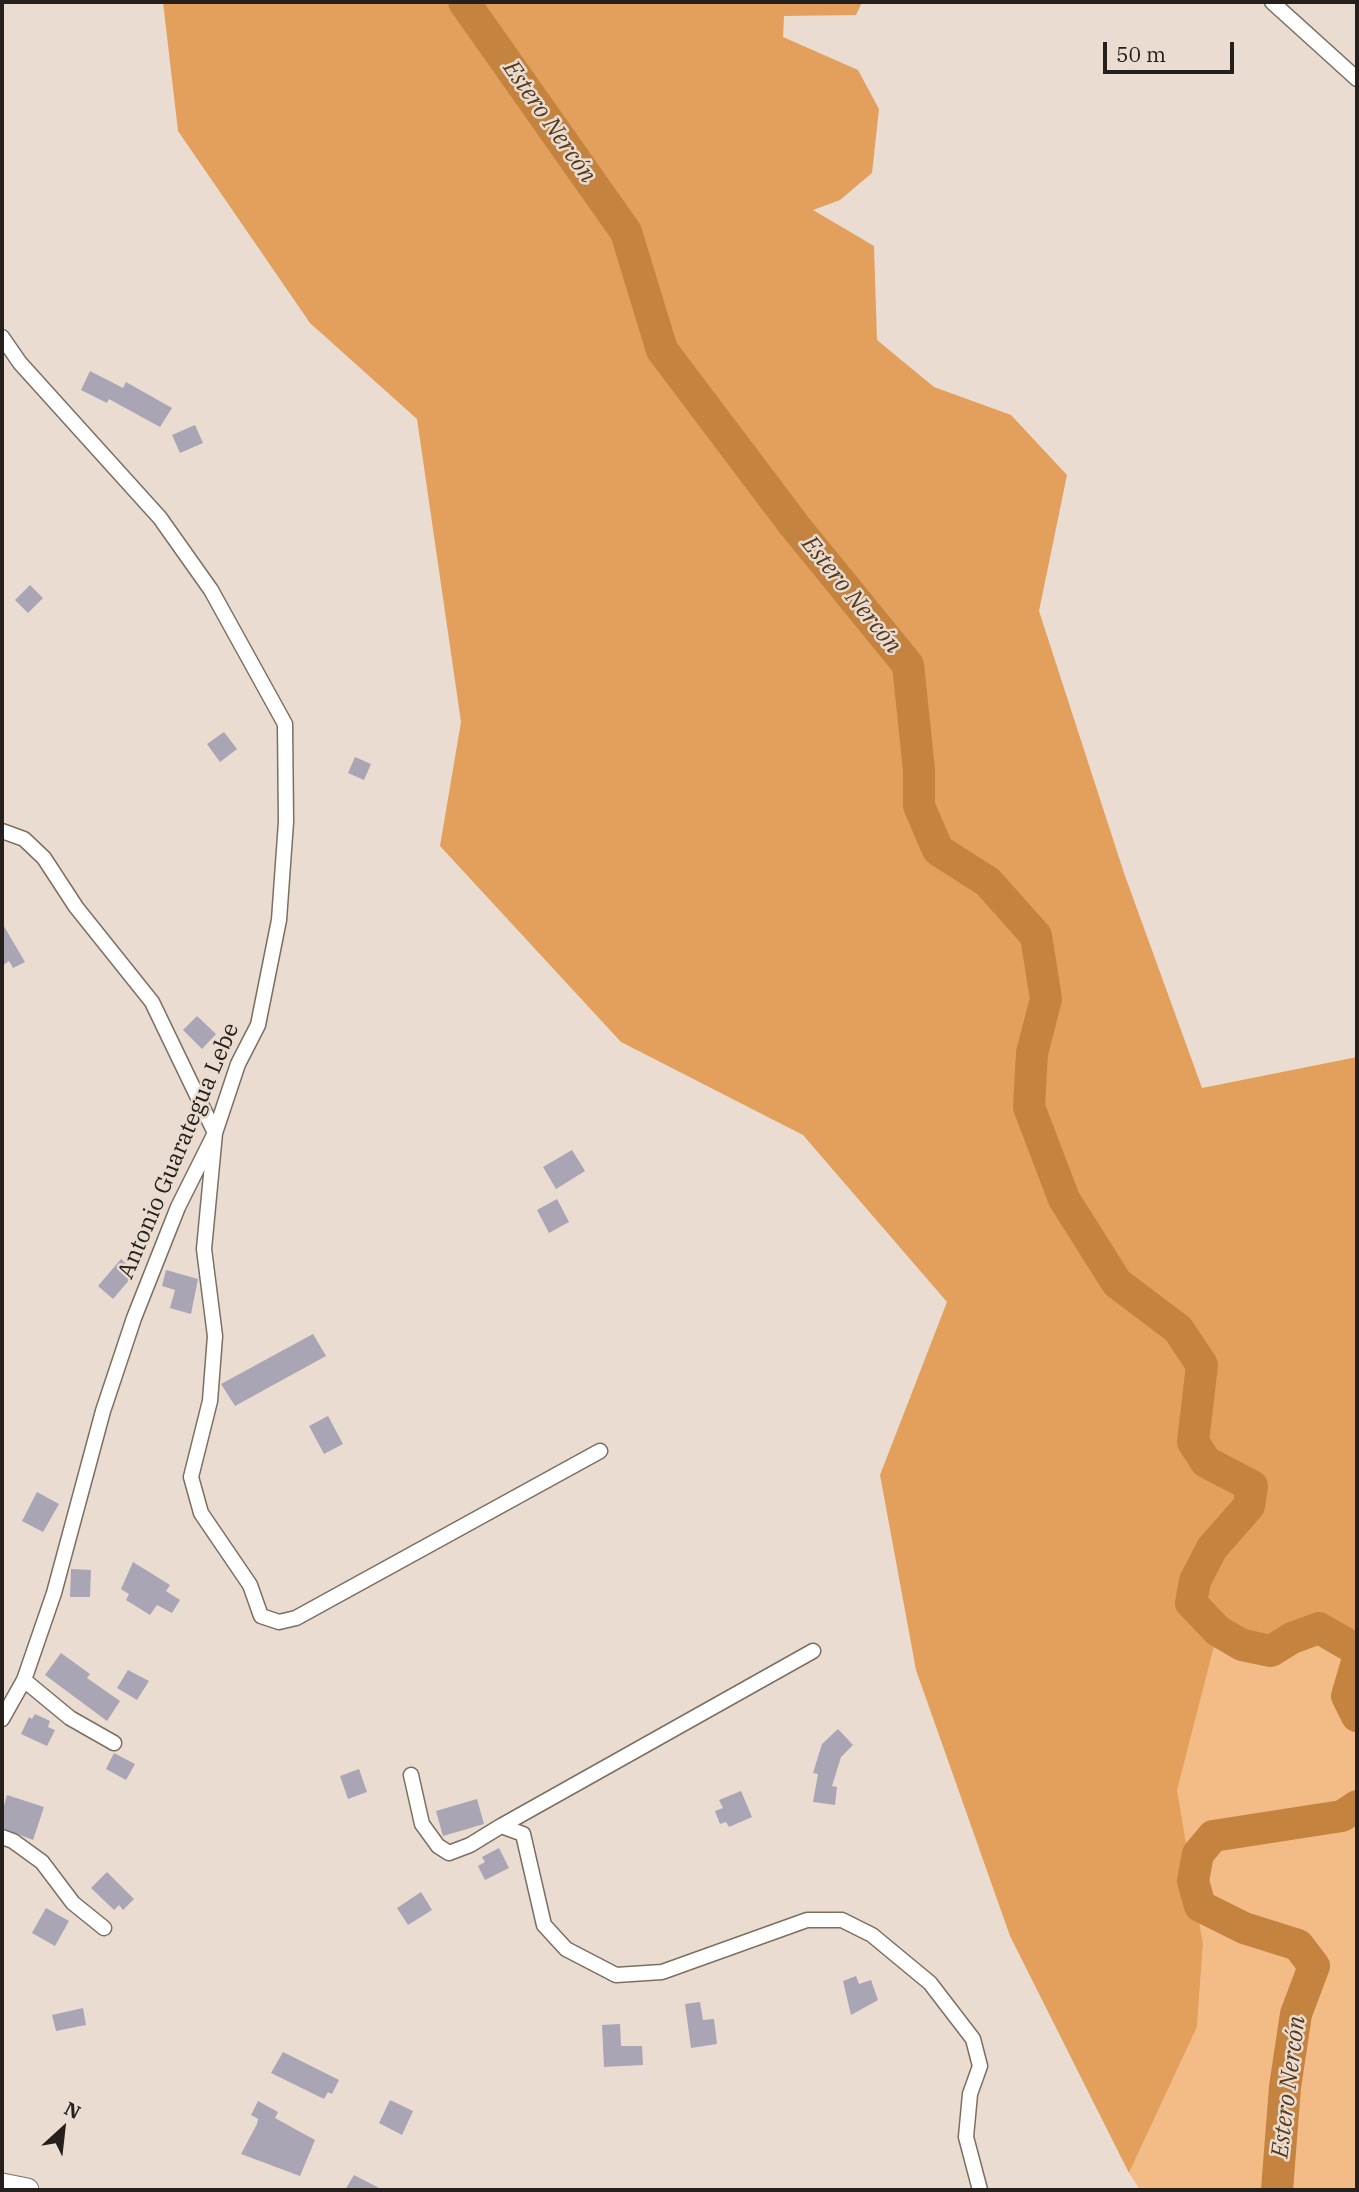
<!DOCTYPE html>
<html>
<head>
<meta charset="utf-8">
<style>
  body { margin:0 }
  #map { position:relative; width:1359px; height:2192px; overflow:hidden; background:#eadcd0; font-family:"IBM Plex Serif",serif }
  canvas { display:block }
  .frame { position:absolute; inset:0; border:4px solid #25201b; pointer-events:none }
  .north { position:absolute; left:28px; top:2094px; width:70px; height:70px; -webkit-text-stroke:5px #eadcd0; paint-order:stroke; rotate:27deg; font-size:19px; font-weight:700; line-height:28px; text-align:center; color:#25201b }
  .north::after { content:''; display:block; margin:auto; width:24px; height:32px; background:#25201b; clip-path:polygon(50% 0,100% 100%,50% 72%,0 100%) }
  .scale { position:absolute; left:1103px; top:42px; width:131px; height:32px; box-sizing:border-box; border:4px solid #25201b; border-top:0; padding-left:9px; font-size:21px; line-height:24px; white-space:nowrap; color:#25201b; -webkit-text-stroke:5px #eadcd0; paint-order:stroke }
</style>
</head>
<body>
<div id="map">
<canvas width="1359" height="2192"></canvas>
<div class="frame"></div>
<div class="north">N</div>
<div class="scale">50 m</div>
</div>
<script>
const ctx = document.querySelector('canvas').getContext('2d');
ctx.lineJoin = 'round';
function paint(path, color) {
  ctx.fillStyle = color;
  ctx.fill(path, 'evenodd');
}
function shape(rows) {
  const path = new Path2D();
  for (const r of rows) {
    path.moveTo(r[0], r[1]);
    for (let i = 2; i < r.length; i += 2) path.lineTo(r[i], r[i + 1]);
  }
  return path;
}
function strokePath(path, color, width, dash) {
  ctx.strokeStyle = color;
  ctx.lineWidth = width;
  ctx.lineCap = dash ? 'butt' : 'round';
  ctx.setLineDash(dash || []);
  ctx.stroke(path);
}
function write(font, color, halo, rows, align = 'center') {
  ctx.font = font + ' "IBM Plex Serif",serif';
  ctx.lineWidth = 5;
  ctx.setLineDash([]);
  ctx.textBaseline = 'middle';
  ctx.strokeStyle = halo;
  ctx.fillStyle = color;
  for (const [text, x, y, turn = 0] of rows) {
    ctx.save();
    ctx.translate(x, y);
    ctx.rotate((+turn || 0) * Math.PI / 180);
    ctx.textAlign = isNaN(turn) ? turn : align;
    if (halo) ctx.strokeText(text, 0, 0);
    ctx.fillText(text, 0, 0);
    ctx.restore();
  }
}
paint(shape([
  [1218,1631,1347,1642,1357,1653,1357,2190,1140,2190,1129,2173,1197,2027,1203,1944,1176,1790]
]), '#f3bc86');
paint(shape([
  [163,2,862,2,856,15,784,16,783,37,858,70,879,109,872,173,840,200,813,210,874,246,877,340,934,387,1011,415,1067,475,1039,611,1124,873,1202,1088,1357,1057,1357,1653,1347,1642,1218,1631,1177,1790,1203,1944,1197,2027,1129,2173,1010,1936,916,1670,880,1475,947,1302,803,1135,621,1042,440,846,461,722,417,419,310,323,178,131]
]), '#e3a05c');
strokePath(shape([
  [464,2,626,232,662,350,794,525,908,665,919,770,919,806,938,850,988,882,1036,936,1046,999,1032,1053,1029,1107,1064,1199,1117,1283,1178,1329,1202,1365,1193,1442,1206,1462,1252,1486,1249,1506,1212,1548,1195,1581,1191,1603,1218,1631,1242,1645,1271,1651,1292,1638,1319,1628,1357,1650],
  [1357,1662,1347,1696,1357,1716],
  [1277,2190,1285,2087,1296,2014,1314,1966,1298,1945,1244,1928,1200,1906,1193,1881,1198,1854,1213,1836,1342,1816,1357,1806]
]), '#c4833e', 32);
paint(shape([
  [90,371,123,388,126,382,172,408,160,427,109,399,107,403,81,390],
  [195,425,203,443,180,453,172,435],
  [30,585,43,598,28,613,15,600],
  [224,732,237,749,220,762,207,744],
  [355,757,371,764,364,780,348,773],
  [2,923,25,962,13,968,9,961,2,966],
  [197,1016,216,1034,202,1049,183,1030],
  [572,1150,585,1171,556,1189,543,1167],
  [557,1199,569,1222,549,1233,537,1210],
  [121,1259,136,1272,113,1299,98,1286],
  [166,1270,198,1279,191,1314,170,1308,175,1290,162,1286],
  [313,1334,326,1356,235,1406,221,1384],
  [328,1416,343,1444,324,1454,309,1426],
  [37,1492,59,1504,43,1532,22,1521],
  [133,1562,170,1585,166,1591,180,1600,172,1613,157,1605,150,1615,126,1600,129,1594,121,1589],
  [71,1569,91,1570,90,1597,70,1597],
  [61,1653,90,1674,87,1678,120,1701,107,1721,45,1675],
  [128,1670,149,1681,137,1700,117,1688],
  [35,1714,50,1721,48,1727,55,1730,47,1746,21,1734,29,1717,32,1719],
  [838,1729,853,1745,841,1757,832,1786,837,1787,835,1805,813,1802,818,1774,813,1773,822,1744],
  [114,1753,135,1764,126,1780,106,1769],
  [359,1769,367,1792,348,1799,340,1776],
  [741,1791,752,1817,729,1827,726,1822,720,1824,715,1811,723,1808,719,1800],
  [7,1795,44,1807,33,1840,2,1828,2,1813],
  [477,1799,484,1824,443,1836,436,1811],
  [499,1848,509,1868,485,1880,478,1866,485,1862,482,1857],
  [107,1872,134,1899,123,1910,119,1905,114,1910,91,1888],
  [421,1892,432,1910,408,1925,397,1908],
  [46,1908,69,1921,55,1946,32,1933],
  [856,1976,859,1984,871,1980,878,2000,851,2015,843,1981],
  [700,2002,703,2020,714,2019,717,2044,691,2048,685,2004],
  [83,2008,86,2025,56,2031,52,2015],
  [620,2024,621,2046,642,2046,643,2065,604,2067,602,2025],
  [283,2052,339,2080,332,2094,328,2092,324,2099,271,2073],
  [390,2100,413,2111,402,2135,379,2123],
  [258,2101,278,2112,275,2118,315,2140,300,2176,241,2154,257,2124,258,2119,251,2115],
  [354,2175,383,2190,345,2190]
]), '#a9a5b5');
const minor = shape([
  [1272,2,1357,79],
  [2,337,20,363,160,518,211,590,285,724,286,822,279,920,258,1025,238,1064,215,1133,178,1207,134,1318,103,1411,54,1593,24,1680,2,1719],
  [2,831,24,839,44,858,76,907,152,1002,215,1133,204,1249,215,1336,210,1401,191,1477,201,1513,250,1585,261,1616,279,1622,296,1618,600,1451],
  [24,1680,70,1718,114,1743],
  [411,1775,422,1824,438,1846,449,1853,470,1845,501,1826,523,1834,544,1925,566,1949,616,1975,662,1972,807,1920,842,1920,872,1935,930,1983,973,2039,980,2066,970,2094,966,2137,980,2190],
  [501,1826,813,1651],
  [2,1837,13,1841,42,1862,73,1903,104,1928]
]);
const trunk = shape([
  [2,2185,27,2190]
]);
strokePath(minor, '#7b6f64', 17);
strokePath(trunk, '#7b6f64', 25);
strokePath(minor, '#fff', 14);
strokePath(trunk, '#fff', 23);
write('23px', '#25201b', '#eadcd0', [
  ["Antonio Guarategua Lebe",179,1151,-67]
]);
write('italic 24px', '#54381b', '#eadcd0', [
  ["Estero Nercón",549,122,55],
  ["Estero Nercón",851,595,51],
  ["Estero Nercón",1289,2087,-83]
]);
</script>
</body>
</html>
